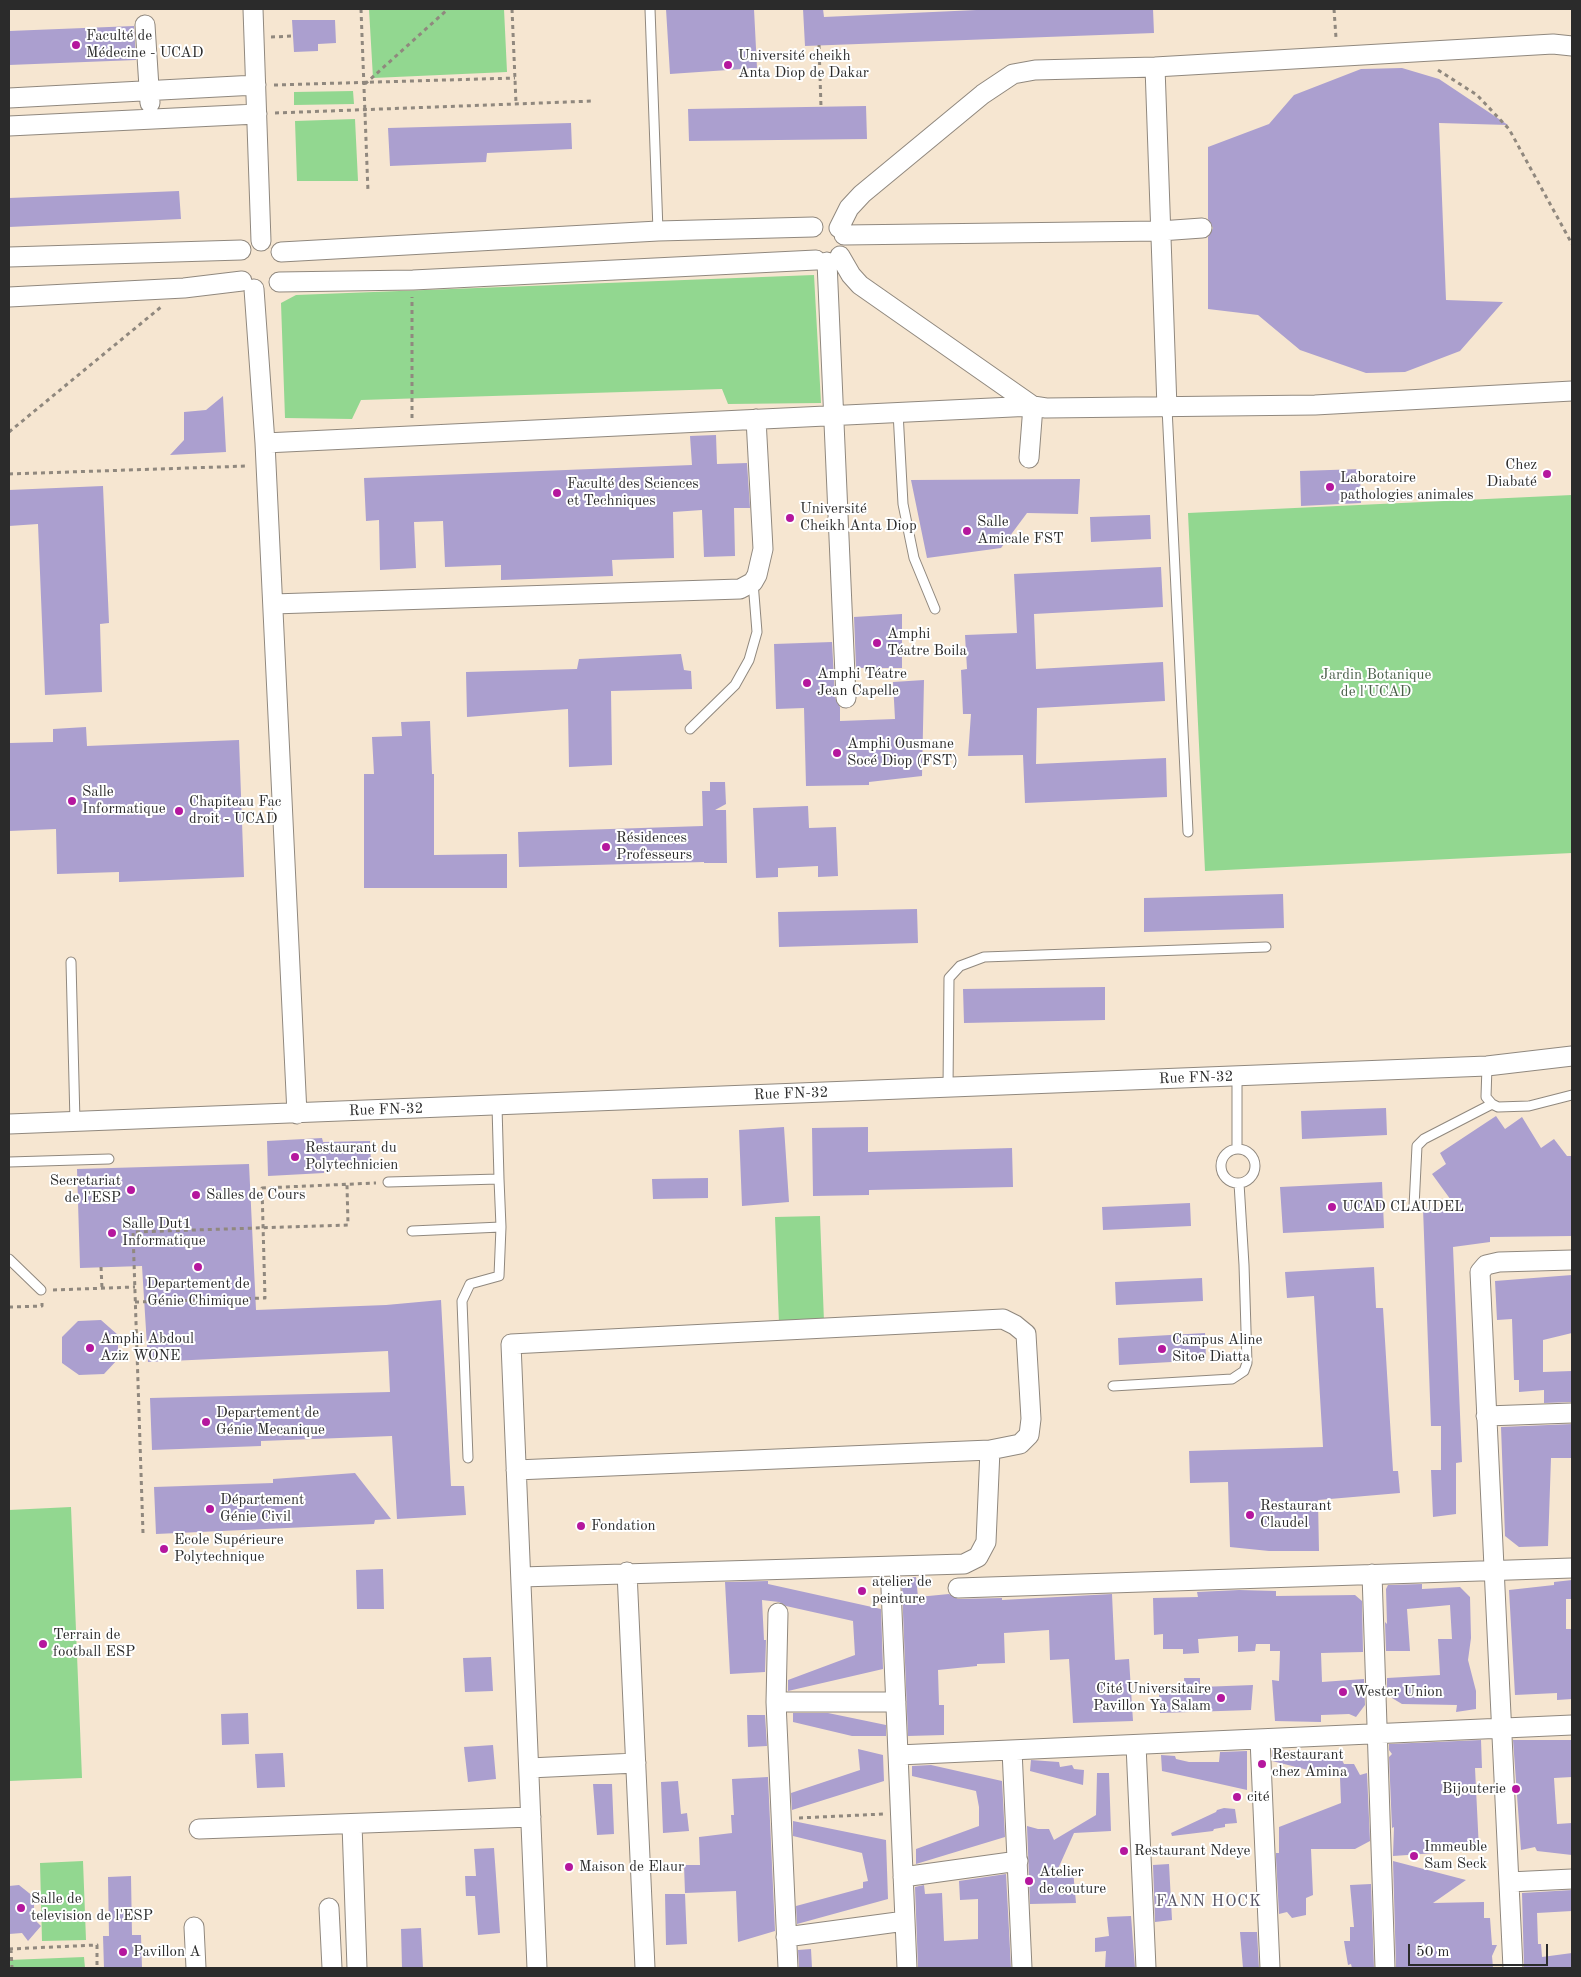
<!DOCTYPE html>
<html>
<head>
<meta charset="utf-8">
<style>
  body { margin:0 }
  #map { position:relative; width:1581px; height:1977px; overflow:hidden; background:#f6e6d1; font-family:"Old Standard TT",serif }
  canvas { display:block }
  .frame { position:absolute; inset:0; border:10px solid #2b2b2b; pointer-events:none }
  .scale { position:absolute; left:1408px; top:1944px; width:140px; height:22px; box-sizing:border-box; border:2px solid #2b2b2b; border-top:0; padding-left:6px; font-size:15px; line-height:18px; white-space:nowrap; color:#2b2b2b; -webkit-text-stroke:4px #fff; paint-order:stroke }
</style>
</head>
<body>
<div id="map">
<canvas width="1581" height="1977"></canvas>
<div class="frame"></div>
<div class="scale">50 m</div>
</div>
<script>
const ctx = document.querySelector('canvas').getContext('2d');
ctx.lineJoin = 'round';
function paint(path, color) {
  ctx.fillStyle = color;
  ctx.fill(path, 'evenodd');
}
function shape(rows) {
  const path = new Path2D();
  for (const r of rows) {
    if (r.length === 3) {
      path.moveTo(r[0] + r[2], r[1]);
      path.arc(r[0], r[1], r[2], 0, 2 * Math.PI);
      continue;
    }
    path.moveTo(r[0], r[1]);
    for (let i = 2; i < r.length; i += 2) path.lineTo(r[i], r[i + 1]);
  }
  return path;
}
function strokePath(path, color, width, dash) {
  ctx.strokeStyle = color;
  ctx.lineWidth = width;
  ctx.lineCap = dash ? 'butt' : 'round';
  ctx.setLineDash(dash || []);
  ctx.stroke(path);
}
function write(font, color, halo, rows, align = 'center') {
  ctx.font = font + ' "Old Standard TT",serif';
  ctx.lineWidth = 4;
  ctx.setLineDash([]);
  ctx.textBaseline = 'middle';
  ctx.strokeStyle = halo;
  ctx.fillStyle = color;
  for (const [text, x, y, turn = 0] of rows) {
    ctx.save();
    ctx.translate(x, y);
    ctx.rotate((+turn || 0) * Math.PI / 180);
    ctx.textAlign = isNaN(turn) ? turn : align;
    if (halo) ctx.strokeText(text, 0, 0);
    ctx.fillText(text, 0, 0);
    ctx.restore();
  }
}
paint(shape([
  [369,9,504,9,507,72,373,78],
  [353,91,354,104,294,105,294,92],
  [355,119,358,181,297,181,295,121],
  [814,275,821,403,728,404,722,389,361,400,352,419,285,418,281,303,296,295],
  [1572,495,1572,853,1205,871,1188,513],
  [820,1216,824,1322,779,1324,775,1217],
  [71,1507,82,1778,9,1781,9,1510],
  [83,1861,86,1940,42,1941,40,1863],
  [84,1957,85,1968,9,1968,9,1960]
]), '#92d790');
paint(shape([
  [666,9,754,9,757,68,670,74],
  [803,9,823,9,824,17,998,9,1153,9,1154,33,805,46],
  [292,20,335,20,336,43,318,44,318,51,294,52],
  [134,26,136,60,9,65,9,31],
  [1402,68,1439,79,1508,125,1439,123,1446,300,1503,302,1460,351,1405,372,1366,373,1300,350,1258,315,1208,309,1208,237,1213,228,1208,219,1208,147,1269,124,1294,95,1361,69],
  [866,106,867,139,689,141,688,109],
  [571,123,572,149,487,153,486,162,390,166,388,128],
  [179,191,181,219,9,227,9,198],
  [223,396,226,452,170,455,184,440,184,412,206,410],
  [716,435,717,464,747,463,750,508,734,508,735,556,704,557,702,510,673,512,674,558,612,560,613,576,501,580,501,565,445,567,443,521,414,522,416,568,380,570,379,520,366,521,364,478,692,465,690,436],
  [1360,469,1361,503,1301,506,1300,471],
  [1080,479,1078,514,1027,513,1001,548,927,558,911,480],
  [103,486,109,623,100,624,102,692,45,695,38,524,9,526,9,490],
  [1150,515,1151,539,1091,542,1090,517],
  [1161,567,1163,607,1034,614,1036,669,1163,662,1165,701,1037,708,1036,764,1166,758,1167,797,1025,803,1023,755,968,756,971,714,963,714,961,670,967,669,965,635,1017,633,1014,574],
  [902,614,902,668,856,668,854,617],
  [832,642,835,698,840,707,840,721,895,719,893,682,924,680,922,776,869,782,869,785,806,786,804,708,776,709,774,644],
  [681,654,684,670,691,671,692,689,611,691,612,765,569,767,568,709,467,717,466,672,577,669,579,659],
  [430,721,432,774,434,774,434,855,507,854,507,888,364,888,364,774,374,774,372,737,402,736,401,722],
  [86,727,87,746,239,740,244,877,119,882,119,872,57,874,56,829,9,831,9,743,53,742,53,729],
  [710,782,725,782,726,804,715,810,726,810,727,863,704,863,704,862,519,867,518,832,703,826,702,791,710,791],
  [808,806,809,828,836,827,838,876,818,877,818,866,778,868,778,877,756,878,753,808],
  [1283,894,1284,928,1144,932,1144,898],
  [917,909,918,943,779,947,778,912],
  [1105,987,1105,1020,964,1023,963,989],
  [1386,1108,1387,1135,1302,1139,1301,1111],
  [1496,1116,1505,1129,1522,1117,1541,1148,1554,1139,1567,1156,1572,1156,1572,1236,1490,1237,1490,1242,1453,1247,1462,1462,1456,1463,1456,1514,1433,1517,1431,1470,1441,1470,1441,1426,1431,1426,1423,1208,1456,1207,1432,1174,1446,1164,1440,1153],
  [784,1127,789,1202,742,1206,739,1130],
  [868,1127,868,1152,1012,1148,1013,1187,869,1190,869,1195,813,1196,812,1128],
  [322,1138,323,1142,370,1141,371,1164,324,1165,324,1173,268,1176,267,1141],
  [249,1164,256,1310,386,1305,441,1300,451,1486,464,1486,466,1515,397,1519,392,1436,261,1441,261,1446,152,1450,150,1398,390,1392,388,1351,148,1362,142,1266,80,1268,77,1169],
  [708,1178,708,1198,653,1199,652,1179],
  [1382,1182,1384,1228,1283,1233,1280,1187],
  [1190,1203,1191,1226,1103,1230,1102,1207],
  [1374,1267,1376,1308,1383,1308,1393,1471,1398,1471,1400,1493,1318,1500,1319,1551,1269,1551,1230,1547,1228,1482,1190,1483,1189,1451,1323,1447,1314,1296,1287,1298,1285,1272],
  [1572,1275,1572,1333,1543,1340,1543,1372,1572,1371,1572,1402,1544,1403,1544,1390,1519,1392,1519,1380,1514,1380,1512,1319,1497,1320,1495,1281],
  [1202,1278,1203,1301,1116,1305,1115,1282],
  [101,1320,118,1335,118,1359,104,1374,79,1375,62,1363,62,1337,78,1321],
  [1205,1333,1206,1360,1119,1365,1118,1338],
  [1572,1424,1572,1458,1551,1458,1548,1546,1519,1547,1505,1536,1501,1427],
  [355,1473,391,1519,375,1520,374,1524,156,1534,154,1487,273,1483,273,1479],
  [383,1569,384,1609,357,1609,356,1570],
  [916,1577,918,1597,949,1594,958,1599,1002,1598,1002,1600,1112,1594,1115,1660,1129,1659,1133,1721,1073,1723,1069,1659,1050,1660,1049,1630,1004,1633,1005,1663,977,1664,977,1666,938,1670,939,1705,944,1705,944,1735,908,1736,902,1588,897,1578],
  [1572,1580,1572,1599,1566,1599,1566,1629,1572,1629,1572,1699,1557,1700,1557,1693,1515,1695,1509,1590,1554,1585,1554,1582],
  [768,1581,768,1584,881,1609,883,1669,788,1691,788,1680,855,1655,853,1621,786,1606,779,1602,762,1600,764,1640,766,1640,765,1672,730,1674,725,1582],
  [1422,1584,1422,1589,1460,1587,1470,1597,1471,1638,1468,1660,1476,1691,1476,1709,1456,1712,1457,1705,1402,1704,1387,1695,1387,1678,1440,1675,1438,1639,1452,1639,1450,1605,1407,1609,1410,1651,1386,1651,1385,1622,1387,1624,1386,1589,1388,1585],
  [1239,1590,1276,1591,1276,1596,1355,1595,1362,1601,1363,1652,1321,1653,1322,1682,1364,1679,1365,1705,1356,1717,1349,1714,1321,1715,1321,1722,1275,1721,1272,1680,1279,1681,1280,1651,1270,1651,1270,1644,1256,1644,1255,1651,1238,1652,1238,1636,1198,1639,1199,1653,1183,1654,1183,1649,1163,1649,1163,1634,1154,1635,1153,1598,1198,1597,1197,1592],
  [491,1657,493,1691,465,1692,463,1658],
  [1184,1678,1200,1678,1200,1687,1253,1685,1251,1710,1160,1713,1159,1694,1185,1693],
  [248,1713,249,1744,222,1745,221,1714],
  [793,1713,828,1713,886,1725,886,1736,852,1736,793,1722],
  [747,1715,765,1715,767,1746,748,1747],
  [1481,1740,1482,1768,1475,1768,1479,1850,1393,1856,1394,1827,1392,1828,1389,1757,1392,1754,1389,1750,1389,1744],
  [1513,1740,1572,1740,1572,1777,1554,1778,1557,1824,1572,1823,1572,1855,1537,1851,1535,1847,1521,1850],
  [493,1745,496,1779,468,1782,464,1747],
  [858,1749,883,1755,884,1781,792,1810,791,1793,860,1770],
  [1272,1750,1312,1752,1314,1757,1328,1758,1333,1761,1342,1760,1344,1764,1354,1764,1360,1775,1367,1773,1370,1841,1355,1849,1311,1849,1313,1895,1306,1898,1306,1915,1292,1918,1287,1912,1279,1914,1276,1858,1276,1853,1279,1853,1279,1827,1341,1803,1340,1778,1272,1761],
  [1247,1751,1247,1790,1162,1771,1161,1755,1175,1756,1176,1759,1189,1762,1219,1762,1220,1752],
  [283,1753,285,1787,257,1788,255,1754],
  [1031,1760,1059,1762,1060,1767,1072,1765,1074,1769,1084,1770,1083,1785,1030,1771],
  [931,1765,1002,1781,1005,1837,916,1864,916,1849,979,1826,979,1807,976,1791,912,1776,912,1766],
  [1097,1773,1109,1773,1111,1831,1074,1833,1057,1871,1073,1870,1076,1903,1030,1904,1027,1826,1038,1829,1049,1829,1054,1840,1096,1815],
  [768,1777,775,1931,738,1942,736,1891,685,1893,684,1865,700,1865,699,1837,732,1833,731,1815,734,1815,732,1779],
  [678,1781,681,1814,687,1813,689,1831,663,1833,661,1782],
  [593,1784,612,1784,614,1834,597,1835],
  [1224,1808,1235,1809,1237,1823,1225,1824,1225,1827,1214,1829,1213,1831,1172,1836,1171,1833,1216,1812,1217,1810],
  [793,1821,886,1840,888,1899,797,1924,796,1906,863,1888,863,1882,868,1881,862,1853,793,1836],
  [494,1848,500,1933,478,1935,475,1896,466,1896,465,1876,476,1876,474,1849],
  [1393,1861,1466,1880,1433,1903,1484,1902,1484,1918,1490,1918,1492,1945,1497,1945,1492,1956,1493,1968,1396,1968],
  [1169,1864,1172,1920,1155,1922,1153,1865],
  [1006,1874,1011,1968,918,1968,915,1887,924,1885,925,1894,942,1893,944,1941,978,1939,978,1899,960,1900,959,1881],
  [131,1876,132,1935,141,1935,142,1968,104,1968,103,1936,109,1936,108,1877],
  [1371,1884,1374,1968,1352,1968,1351,1964,1348,1965,1344,1941,1350,1941,1350,1927,1354,1927,1350,1885],
  [19,1885,34,1897,34,1919,41,1926,28,1941,22,1933,9,1934,9,1886],
  [1572,1890,1572,1911,1537,1913,1538,1944,1541,1944,1542,1957,1572,1953,1572,1968,1524,1968,1522,1893],
  [665,1894,685,1894,687,1944,666,1945],
  [1131,1916,1135,1968,1105,1968,1106,1951,1095,1952,1095,1938,1109,1936,1107,1917],
  [421,1928,423,1968,402,1968,401,1929],
  [1240,1932,1257,1932,1259,1968,1243,1968],
  [811,1949,812,1968,799,1968,798,1950]
]), '#ab9fcf');
const lane = shape([
  [650,9,658,231],
  [1167,408,1188,832],
  [898,412,903,504,914,558,935,609],
  [690,729,735,685,749,660,757,632,753,582],
  [71,962,75,1122],
  [1487,1066,1486,1097,1492,1104,1498,1107,1529,1106,1572,1095],
  [1237,1076,1237,1149],
  [948,1088,949,978,960,966,984,957,1266,947],
  [1238,1166,17],
  [9,1162,109,1159],
  [388,1182,499,1179,497,1106],
  [1414,1207,1417,1146,1424,1139,1492,1104],
  [412,1231,501,1227],
  [9,1259,41,1290],
  [1113,1386,1232,1379,1244,1371,1247,1363,1244,1265,1239,1183],
  [468,1458,462,1301,470,1284,499,1276,501,1227,499,1179]
]);
const street = shape([
  [253,9,261,241],
  [145,25,150,103],
  [1155,67,1167,408],
  [9,98,256,85],
  [9,126,257,114],
  [839,228,849,208,862,194,983,94,1013,74,1035,70,1155,67,1553,44,1572,46],
  [844,235,1160,231,1202,228],
  [281,252,658,231,813,227],
  [840,256,851,275,860,285,1033,406,1046,408,1315,405,1572,391],
  [9,257,241,250],
  [827,262,846,698],
  [279,282,413,280,816,260],
  [254,289,265,443,297,1114],
  [9,297,184,288,242,281],
  [265,443,1033,406,1029,458],
  [273,604,740,589,753,582,757,575,763,549,756,419],
  [9,1124,1487,1066,1572,1056],
  [1486,1416,1572,1413],
  [516,1470,990,1450,1020,1444,1029,1435,1031,1419,1026,1334,1015,1325,1003,1319,511,1344,537,1968],
  [627,1572,645,1968],
  [1372,1574,1385,1968],
  [521,1577,964,1564,978,1557,986,1542,990,1450],
  [891,1588,907,1968],
  [958,1588,1572,1568],
  [778,1613,776,1702,788,1968],
  [776,1702,896,1702],
  [1260,1739,1270,1968],
  [1136,1745,1146,1968],
  [1012,1750,1022,1968],
  [898,1755,1572,1725],
  [529,1768,636,1763],
  [352,1824,357,1968],
  [199,1829,531,1817],
  [903,1877,1018,1861],
  [1509,1882,1572,1879],
  [329,1908,332,1968],
  [194,1927,196,1968],
  [786,1937,905,1921],
  [1513,1968,1480,1272,1486,1265,1499,1262,1572,1260]
]);
strokePath(lane, '#90887e', 11);
strokePath(street, '#90887e', 21);
strokePath(shape([
  [361,9,368,192],
  [512,9,516,103],
  [1334,9,1336,38],
  [271,37,293,36],
  [819,45,821,107],
  [1438,70,1477,95,1509,129,1572,244],
  [365,84,448,9],
  [274,85,515,78],
  [275,113,594,101],
  [412,418,412,297],
  [9,432,161,307],
  [9,474,248,466],
  [101,1267,102,1288],
  [53,1290,135,1287],
  [135,1302,265,1298,262,1188,376,1183],
  [9,1307,42,1306,42,1302],
  [143,1533,133,1232,348,1225,347,1185],
  [799,1818,883,1814],
  [9,1949,97,1945,97,1968],
  [11,1949,12,1968]
]), '#90887e', 3, [4, 4]);
strokePath(lane, '#fff', 9);
strokePath(street, '#fff', 19);
for (const [x, y, r, color] of [
  [76,45,5,"#b5179e"],
  [728,65,5,"#b5179e"],
  [1547,474,5,"#b5179e"],
  [1330,487,5,"#b5179e"],
  [557,493,5,"#b5179e"],
  [790,518,5,"#b5179e"],
  [967,531,5,"#b5179e"],
  [877,643,5,"#b5179e"],
  [807,683,5,"#b5179e"],
  [837,753,5,"#b5179e"],
  [72,801,5,"#b5179e"],
  [179,811,5,"#b5179e"],
  [606,847,5,"#b5179e"],
  [295,1157,5,"#b5179e"],
  [131,1190,5,"#b5179e"],
  [196,1195,5,"#b5179e"],
  [1332,1207,5,"#b5179e"],
  [112,1233,5,"#b5179e"],
  [198,1267,5,"#b5179e"],
  [90,1348,5,"#b5179e"],
  [1162,1349,5,"#b5179e"],
  [206,1422,5,"#b5179e"],
  [210,1509,5,"#b5179e"],
  [1250,1515,5,"#b5179e"],
  [581,1526,5,"#b5179e"],
  [164,1549,5,"#b5179e"],
  [862,1591,5,"#b5179e"],
  [43,1644,5,"#b5179e"],
  [1343,1692,5,"#b5179e"],
  [1221,1698,5,"#b5179e"],
  [1262,1764,5,"#b5179e"],
  [1516,1789,5,"#b5179e"],
  [1237,1797,5,"#b5179e"],
  [1124,1851,5,"#b5179e"],
  [1414,1856,5,"#b5179e"],
  [569,1867,5,"#b5179e"],
  [1029,1881,5,"#b5179e"],
  [21,1908,5,"#b5179e"],
  [123,1952,5,"#b5179e"]
]) {
  const dot = new Path2D();
  dot.arc(x, y, r, 0, 2 * Math.PI);
  ctx.fillStyle = color;
  ctx.fill(dot);
  strokePath(dot, '#fff', 2);
}
write('15px', '#2b2b2b', '#fff', [
  ["Faculté de",86,36],
  ["Médecine - UCAD",86,53],
  ["Université cheikh",738,56],
  ["Anta Diop de Dakar",738,73],
  ["Chez",1537,465,"right"],
  ["Diabaté",1537,482,"right"],
  ["Laboratoire",1340,478],
  ["pathologies animales",1340,495],
  ["Faculté des Sciences",567,484],
  ["et Techniques",567,501],
  ["Université",800,509],
  ["Cheikh Anta Diop",800,526],
  ["Salle",977,522],
  ["Amicale FST",977,539],
  ["Amphi",887,634],
  ["Téatre Boila",887,651],
  ["Amphi Téatre",817,674],
  ["Jean Capelle",817,691],
  ["Amphi Ousmane",847,744],
  ["Socé Diop (FST)",847,761],
  ["Salle",82,792],
  ["Informatique",82,809],
  ["Chapiteau Fac",189,802],
  ["droit - UCAD",189,819],
  ["Résidences",616,838],
  ["Professeurs",616,855],
  ["Restaurant du",305,1148],
  ["Polytechnicien",305,1165],
  ["Secretariat",121,1181,"right"],
  ["de l'ESP",121,1198,"right"],
  ["Salles de Cours",206,1195],
  ["UCAD CLAUDEL",1342,1207],
  ["Salle Dut1",122,1224],
  ["Informatique",122,1241],
  ["Departement de",198,1284,"center"],
  ["Génie Chimique",198,1301,"center"],
  ["Amphi Abdoul",100,1339],
  ["Aziz WONE",100,1356],
  ["Campus Aline",1172,1340],
  ["Sitoe Diatta",1172,1357],
  ["Departement de",216,1413],
  ["Génie Mecanique",216,1430],
  ["Département",220,1500],
  ["Génie Civil",220,1517],
  ["Restaurant",1260,1506],
  ["Claudel",1260,1523],
  ["Fondation",591,1526],
  ["Ecole Supérieure",174,1540],
  ["Polytechnique",174,1557],
  ["atelier de",872,1582],
  ["peinture",872,1599],
  ["Terrain de",53,1635],
  ["football ESP",53,1652],
  ["Cité Universitaire",1211,1689,"right"],
  ["Pavillon Ya Salam",1211,1706,"right"],
  ["Wester Union",1353,1692],
  ["Restaurant",1272,1755],
  ["chez Amina",1272,1772],
  ["Bijouterie",1506,1789,"right"],
  ["cité",1247,1797],
  ["Immeuble",1424,1847],
  ["Sam Seck",1424,1864],
  ["Restaurant Ndeye",1134,1851],
  ["Maison de Elaur",579,1867],
  ["Atelier",1039,1872],
  ["de couture",1039,1889],
  ["Salle de",31,1899],
  ["television de l'ESP",31,1916],
  ["Pavillon A",133,1952]
], 'left');
write('15px', '#4a5f49', '#fff', [
  ["Jardin Botanique",1376,675],
  ["de l'UCAD",1376,692]
]);
write('15px', '#2b2b2b', '#fff', [
  ["Rue FN-32",1196,1078,-2],
  ["Rue FN-32",791,1094,-2],
  ["Rue FN-32",386,1110,-2]
]);
ctx.letterSpacing = '1px';
write('16px', '#585464', '#fff', [
  ["FANN HOCK",1209,1902]
]);
ctx.letterSpacing = '0px';
</script>
</body>
</html>
